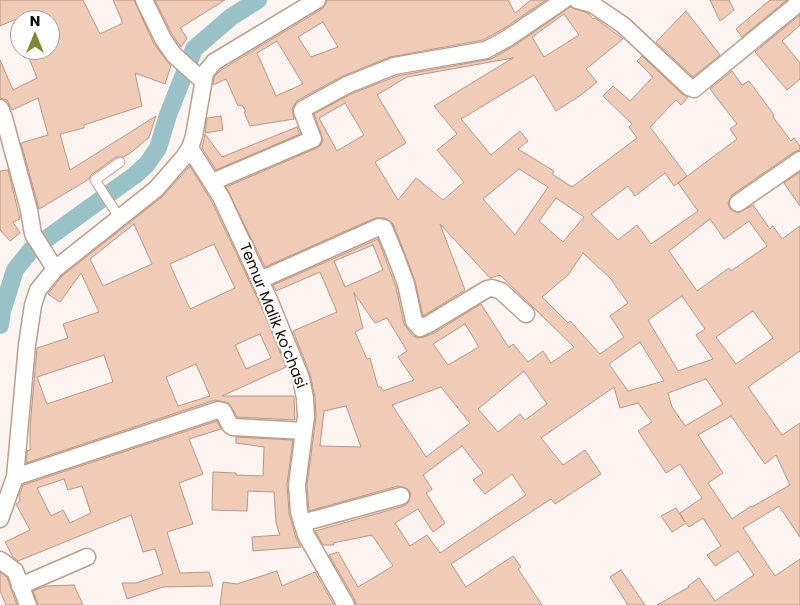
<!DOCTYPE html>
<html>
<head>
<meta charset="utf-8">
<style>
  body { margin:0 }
  #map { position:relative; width:800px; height:605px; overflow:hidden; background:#fcf4f0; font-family:Poppins,sans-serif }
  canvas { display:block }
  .north { position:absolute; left:10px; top:10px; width:50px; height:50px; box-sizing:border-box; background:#fff; border:1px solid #a19d9b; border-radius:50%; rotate:0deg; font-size:14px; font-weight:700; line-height:20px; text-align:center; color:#140904 }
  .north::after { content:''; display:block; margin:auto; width:18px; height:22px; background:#838630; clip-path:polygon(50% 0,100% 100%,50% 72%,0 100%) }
</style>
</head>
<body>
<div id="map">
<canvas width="800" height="605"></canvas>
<div class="north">N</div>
</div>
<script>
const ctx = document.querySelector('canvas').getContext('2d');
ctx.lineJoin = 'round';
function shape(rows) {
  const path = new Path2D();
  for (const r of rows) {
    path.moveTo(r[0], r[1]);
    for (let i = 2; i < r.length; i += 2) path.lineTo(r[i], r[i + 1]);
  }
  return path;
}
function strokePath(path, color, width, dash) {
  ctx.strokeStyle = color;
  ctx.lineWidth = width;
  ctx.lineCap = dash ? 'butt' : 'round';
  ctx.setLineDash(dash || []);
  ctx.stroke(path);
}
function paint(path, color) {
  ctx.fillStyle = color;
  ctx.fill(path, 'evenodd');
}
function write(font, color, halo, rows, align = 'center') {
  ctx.font = font + ' Poppins,sans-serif';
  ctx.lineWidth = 4.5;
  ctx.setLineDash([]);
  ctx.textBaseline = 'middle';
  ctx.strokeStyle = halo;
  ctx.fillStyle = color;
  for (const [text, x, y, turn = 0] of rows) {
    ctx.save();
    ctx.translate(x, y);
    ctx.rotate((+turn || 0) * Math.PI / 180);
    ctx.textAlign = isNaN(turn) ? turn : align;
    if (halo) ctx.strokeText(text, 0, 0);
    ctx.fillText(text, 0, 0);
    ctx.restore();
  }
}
strokePath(shape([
  [0,325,2,311,15,270,31,250,135,175,147,164,158,148,168,115,194,49,231,17,258,0]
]), '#99c2c8', 18);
const building = shape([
  [0,0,83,0,100,34,123,23,113,0,134,0,154,44,171,66,165,84,135,73,142,106,84,125,84,128,60,134,70,170,156,116,149,137,133,151,124,157,116,157,91,175,89,179,39,209,21,143,48,135,38,98,12,110,7,100,0,98,0,60,13,90,37,78,26,50,50,50,50,20,14,20,0,26,0,0],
  [155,0,225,0,180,28,187,38,181,47,172,34,155,0],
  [327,0,508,0,515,13,531,0,546,0,503,29,483,40,390,57,343,76,298,100,294,105,292,110,294,119,250,126,244,112,246,112,242,105,238,106,226,79,213,85,214,77,221,70,322,9,325,5,327,0],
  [323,22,338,47,311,57,298,37,323,22],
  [277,41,303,84,276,96,257,53,277,41],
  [710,0,729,0,734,10,720,21,710,0],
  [770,0,787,0,742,37,736,29,770,0],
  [570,7,588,13,593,19,595,18,623,39,586,69,597,82,581,95,556,111,534,75,461,119,491,155,520,131,528,141,518,149,554,171,552,174,572,187,637,138,629,127,632,124,603,96,613,86,630,101,653,77,637,61,642,56,682,94,688,97,681,105,676,100,650,127,687,176,674,186,665,173,635,196,628,186,591,214,618,240,637,225,651,244,698,211,678,183,737,139,730,129,737,124,710,89,732,71,742,85,749,81,774,115,773,117,791,141,794,138,800,146,800,150,794,152,732,195,728,203,730,209,738,213,753,205,770,229,773,226,782,239,800,226,800,351,748,387,782,435,800,423,800,537,779,506,743,528,775,576,800,559,800,605,657,605,689,587,688,586,699,578,715,601,754,575,738,551,715,566,707,555,721,546,703,518,689,527,686,523,672,532,661,516,676,508,685,522,680,513,702,498,680,464,666,473,638,431,652,422,638,403,620,408,614,387,541,438,563,465,585,450,601,474,555,504,551,499,451,564,466,587,513,556,521,567,518,569,542,605,356,605,355,600,329,555,338,552,358,587,393,566,372,535,333,543,334,545,323,545,315,531,404,506,408,503,411,494,408,489,398,486,309,511,307,485,316,417,315,397,310,374,293,331,337,312,320,272,276,291,273,285,378,239,396,287,404,324,412,335,417,338,424,337,434,333,481,304,509,348,513,344,528,362,543,351,551,363,574,347,500,275,490,278,440,224,465,290,423,316,415,281,405,254,393,224,386,218,375,218,265,267,226,187,317,148,321,145,323,140,314,114,351,94,397,76,491,59,514,46,570,7],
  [564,14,579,35,544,57,532,37,564,14],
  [513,58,434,106,457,134,437,150,464,182,443,200,416,178,398,200,375,162,406,143,377,95,407,77,513,58],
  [345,103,364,135,337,151,319,118,345,103],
  [519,169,548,187,515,235,483,199,519,169],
  [556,198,584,217,563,242,539,221,556,198],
  [710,219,724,239,749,221,767,246,731,271,729,268,697,291,669,251,710,219],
  [373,245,383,270,345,287,334,261,373,245],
  [583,253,610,278,628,303,610,316,624,337,600,354,570,321,568,323,542,297,568,275,583,253],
  [354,293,375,323,387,318,407,351,398,357,414,380,383,391,381,387,378,387,370,358,367,359,355,332,363,328,354,293],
  [682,296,705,329,696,335,713,359,678,371,648,320,682,296],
  [753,311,773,338,736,364,716,337,753,311],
  [465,324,479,347,448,365,433,344,465,324],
  [640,342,664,381,628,391,609,364,640,342],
  [524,371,547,404,525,420,520,414,498,432,478,409,524,371],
  [706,379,723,404,685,426,672,407,668,393,706,379],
  [441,387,470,423,426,457,392,405,441,387],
  [346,406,361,447,320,446,324,411,346,406],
  [731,416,765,464,776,455,790,485,752,507,751,506,732,519,708,483,723,473,698,435,731,416],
  [462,446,483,473,473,480,485,494,512,474,526,495,440,553,427,535,410,546,395,523,418,509,433,532,445,523,426,493,432,489,423,475,462,446],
  [686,11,720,55,693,77,656,42,686,11],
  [800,15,800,25,782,41,800,63,800,79,787,90,755,52,800,15],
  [221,116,223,130,205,133,207,118,221,116],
  [297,127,300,134,216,170,202,148,205,134,222,157,297,127],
  [190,166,212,202,261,306,286,367,222,396,294,396,295,420,237,417,229,403,215,400,26,463,27,451,30,450,30,427,37,348,68,338,63,324,99,312,81,273,60,302,48,294,62,276,162,197,190,166],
  [134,224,152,264,103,286,90,259,134,224],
  [214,244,235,288,190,309,170,264,214,244],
  [260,334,271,358,246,369,235,345,260,334],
  [104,355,113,382,47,404,37,377,104,355],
  [196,364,210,396,178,406,166,377,196,364],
  [8,170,20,219,13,222,20,233,10,241,0,230,0,171,8,170],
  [800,172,800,206,784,183,800,172],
  [217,421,221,429,189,439,203,474,179,483,193,524,167,532,180,573,209,572,213,586,163,587,127,599,122,583,136,583,163,574,155,549,143,552,131,515,18,561,13,557,5,542,30,530,16,504,20,501,19,496,23,485,217,421],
  [64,479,68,490,82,486,91,513,70,523,63,510,51,516,37,488,64,479],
  [236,437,293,440,287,484,289,513,296,538,301,547,253,551,252,537,280,535,276,523,274,492,248,491,247,511,212,510,213,472,236,473,236,475,263,476,264,447,236,443,236,437],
  [621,570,645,605,628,605,610,577,621,570],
  [277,571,282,586,315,572,334,605,220,605,223,582,237,584,277,571],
  [0,572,7,577,17,605,6,605,0,591,0,572],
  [74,585,83,605,38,605,33,591,46,586,74,585]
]);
paint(building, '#f0ccb8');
strokePath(building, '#b79683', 1);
const service = shape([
  [119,217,95,180,120,162]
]);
const minor = shape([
  [144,0,163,39,174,55,203,81],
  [577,0,592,4,623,25,689,87,694,89,800,2],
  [0,108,4,118,29,210,33,234,55,269],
  [190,148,221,197,270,302,301,378,305,398,306,416,297,485,299,512,306,535,346,605],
  [212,182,313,139,302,111,303,109,347,85,394,66,486,50,508,38,564,0],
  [738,203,800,160],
  [260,280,379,227,384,228,396,257,406,284,414,321,420,328,429,324,487,289,492,288,501,291,526,314],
  [15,477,218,410,223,411,230,425,233,427,304,431],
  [0,519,15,477,27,345,33,305,38,290,55,269,156,189,184,157,190,148,194,136,205,73,214,62,317,0],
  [302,523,401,496],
  [0,560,15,571,28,605],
  [20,586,87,557]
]);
strokePath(service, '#bf9d89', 11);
strokePath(minor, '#bf9d89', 19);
strokePath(service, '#fff', 9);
strokePath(minor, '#fff', 16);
write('15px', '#140904', '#fff', [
  ["Temur Malik koʻchasi",272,316,68]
]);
</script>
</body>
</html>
